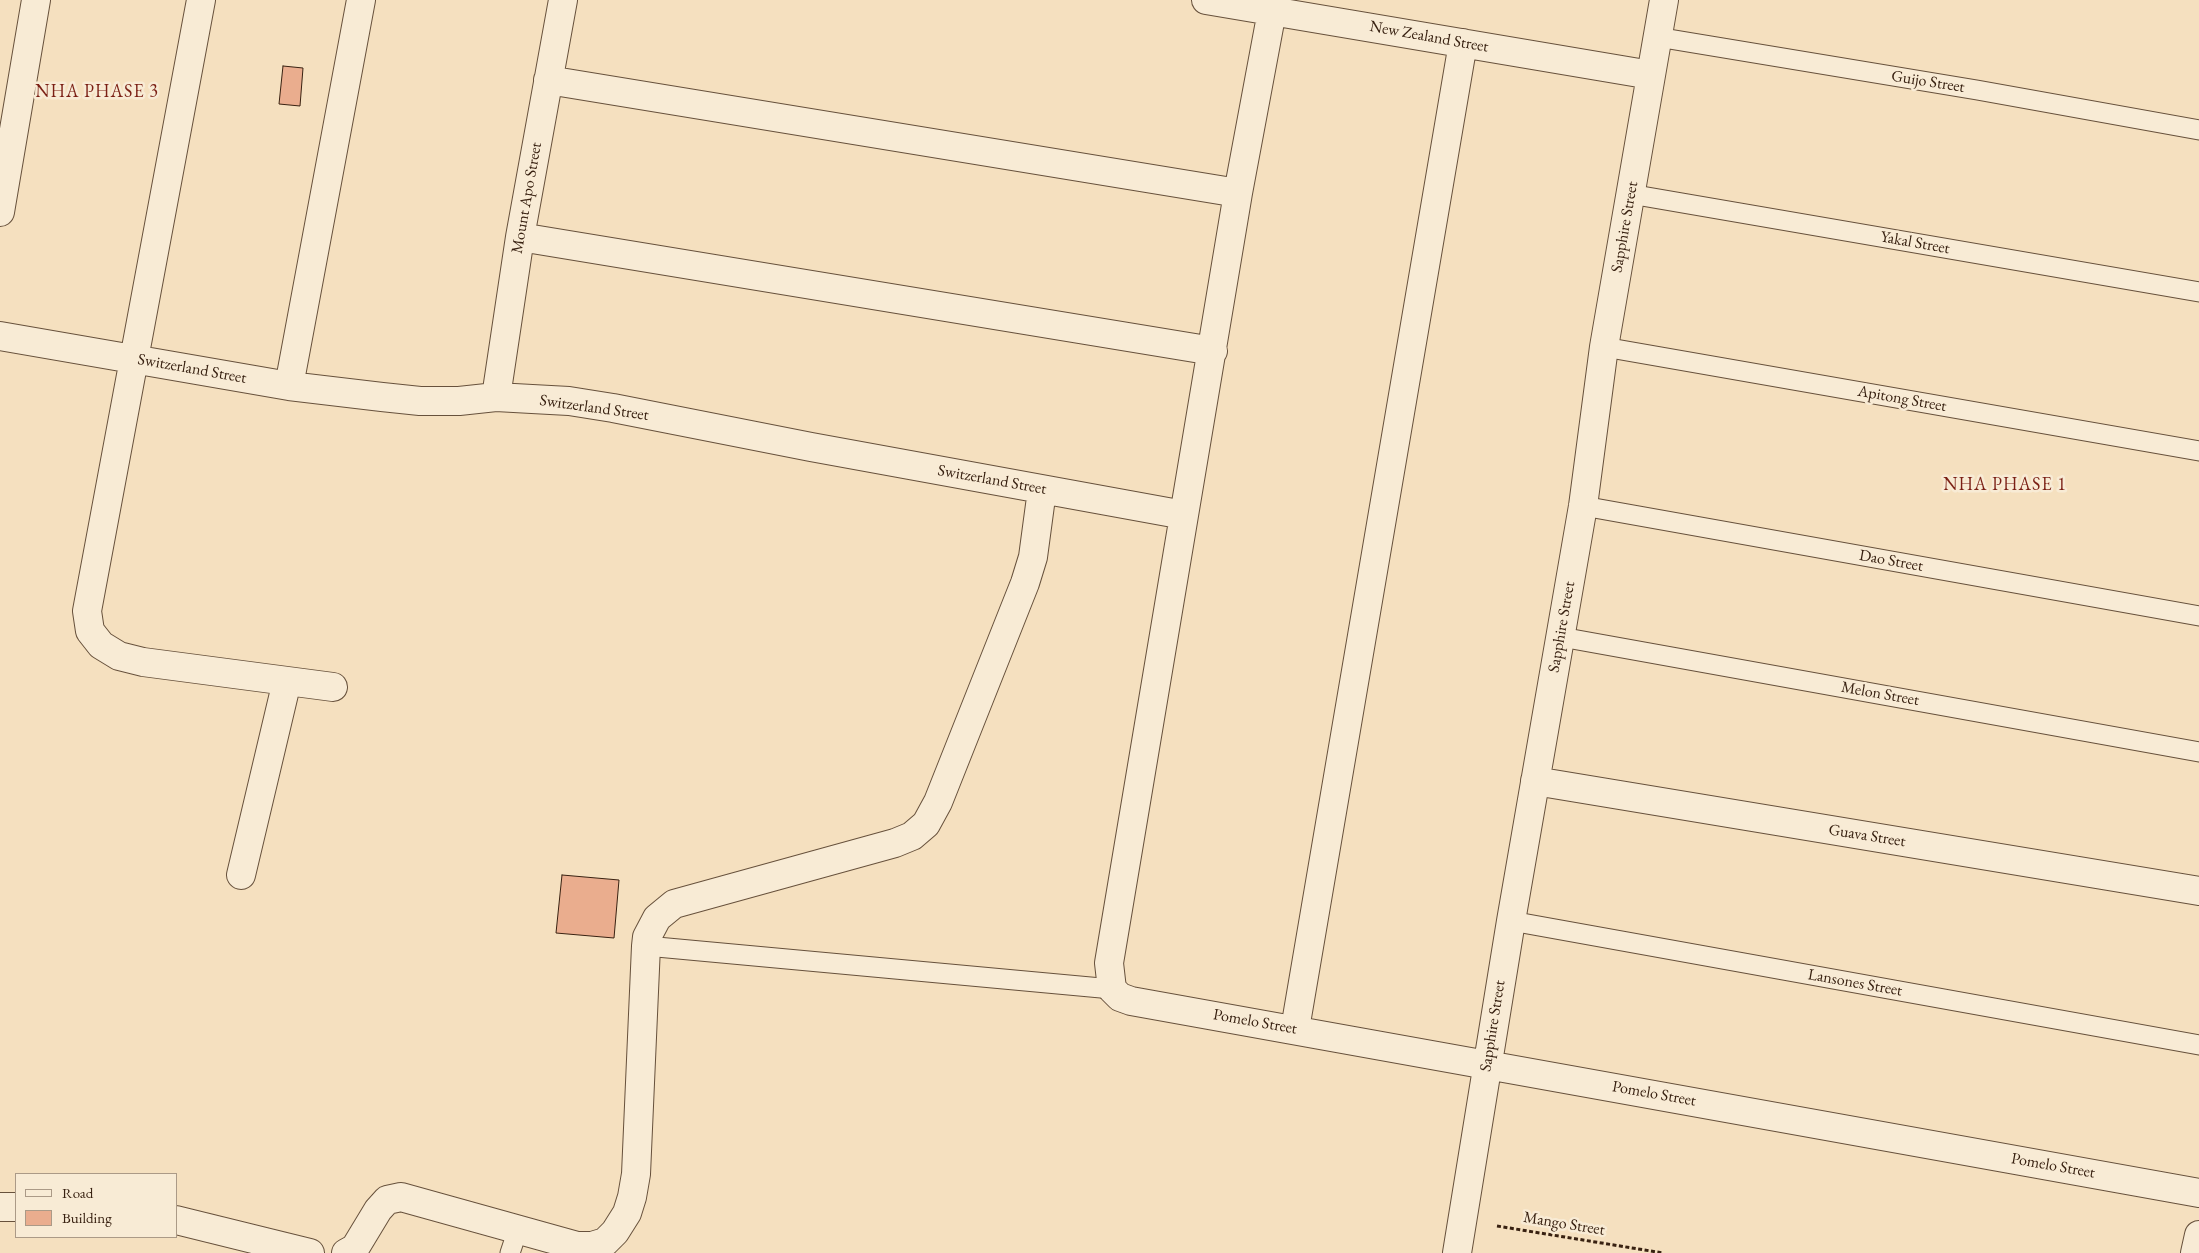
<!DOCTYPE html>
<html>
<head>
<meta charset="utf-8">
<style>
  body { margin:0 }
  #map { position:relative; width:2199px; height:1253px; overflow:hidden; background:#f5e0bf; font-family:"EB Garamond",serif }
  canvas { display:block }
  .legend { position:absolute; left:15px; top:1173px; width:162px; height:65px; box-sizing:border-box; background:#f8ebd5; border:1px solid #ab9a87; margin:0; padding:6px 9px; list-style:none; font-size:15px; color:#382111 }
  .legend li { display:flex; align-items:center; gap:10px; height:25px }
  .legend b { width:25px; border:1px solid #ab9a87 }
</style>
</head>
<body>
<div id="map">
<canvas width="2199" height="1253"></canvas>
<ul class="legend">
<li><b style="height:6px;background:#f8ebd5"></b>Road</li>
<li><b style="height:14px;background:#eaad8e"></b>Building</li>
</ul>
</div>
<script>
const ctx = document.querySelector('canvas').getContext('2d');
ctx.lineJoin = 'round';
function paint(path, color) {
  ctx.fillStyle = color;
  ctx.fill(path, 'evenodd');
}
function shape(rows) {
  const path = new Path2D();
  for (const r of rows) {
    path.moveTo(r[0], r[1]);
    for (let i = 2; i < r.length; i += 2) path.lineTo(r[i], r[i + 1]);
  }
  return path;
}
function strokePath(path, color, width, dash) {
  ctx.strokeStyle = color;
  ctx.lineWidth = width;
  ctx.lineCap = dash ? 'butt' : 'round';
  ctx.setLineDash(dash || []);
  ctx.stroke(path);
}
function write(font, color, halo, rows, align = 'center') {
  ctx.font = font + ' "EB Garamond",serif';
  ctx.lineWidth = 5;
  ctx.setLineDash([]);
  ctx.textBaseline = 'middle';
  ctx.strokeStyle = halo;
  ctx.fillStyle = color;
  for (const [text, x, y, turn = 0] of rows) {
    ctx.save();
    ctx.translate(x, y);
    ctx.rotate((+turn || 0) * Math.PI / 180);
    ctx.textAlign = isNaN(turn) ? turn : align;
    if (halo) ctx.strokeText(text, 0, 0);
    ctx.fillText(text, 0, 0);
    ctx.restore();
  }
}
const building = shape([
  [283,66,303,68,300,106,279,104,283,66],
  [562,875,619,880,614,938,556,933,562,875]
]);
paint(building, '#eaad8e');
strokePath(building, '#382111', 1);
const lane = shape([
  [1657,37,1977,90,2199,130],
  [1630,194,2199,292],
  [1604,347,2199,451],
  [1583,506,2199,616],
  [1561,637,2199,752],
  [1511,921,2199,1045],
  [646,946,1112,989],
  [510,1253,518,1229]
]);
const street = shape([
  [201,0,87,611,90,631,101,645,119,656,143,662,333,687],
  [1206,0,1651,75],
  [1272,11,1238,193,1109,963,1112,989,1120,997,1131,1001,2199,1193],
  [548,80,1238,193],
  [0,212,36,0],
  [520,237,1213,351],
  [0,336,289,386,382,397,420,401,459,401,496,397,532,399,569,401,613,408,811,447,1184,515],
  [289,386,361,0],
  [496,397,520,237,563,0],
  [1535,781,2199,891],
  [241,875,287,681],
  [1295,1029,1463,43],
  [0,1207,16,1207],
  [176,1220,310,1253],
  [346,1253,355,1248,378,1210,387,1200,401,1197,577,1246,592,1246,605,1242,615,1232,627,1213,632,1197,636,1174,646,946,647,937,657,918,674,904,895,843,912,836,926,824,938,802,1025,583,1033,557,1042,490],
  [1457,1253,1511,921,1583,506,1604,347,1664,0],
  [2195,1253,2199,1235]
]);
strokePath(lane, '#67513c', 21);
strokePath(street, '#67513c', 30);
strokePath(shape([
  [1497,1226,1663,1253]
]), '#382111', 3, [4, 2.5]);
strokePath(lane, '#f8ebd5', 19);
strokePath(street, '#f8ebd5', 28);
write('16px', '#382111', '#f8ebd5', [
  ["New Zealand Street",1429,37,10],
  ["Guijo Street",1928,82,9],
  ["Mount Apo Street",527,198,-80],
  ["Sapphire Street",1625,227,-80],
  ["Yakal Street",1915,243,10],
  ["Switzerland Street",192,369,10],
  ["Apitong Street",1902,399,10],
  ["Switzerland Street",594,408,8],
  ["Switzerland Street",992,480,10],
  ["Dao Street",1891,561,10],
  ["Sapphire Street",1562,627,-80],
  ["Melon Street",1880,694,10],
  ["Guava Street",1867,836,9],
  ["Lansones Street",1855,983,10],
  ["Pomelo Street",1255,1022,10],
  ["Sapphire Street",1493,1026,-81],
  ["Pomelo Street",1654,1094,10],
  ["Pomelo Street",2053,1166,10],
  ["Mango Street",1564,1224,9]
]);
ctx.letterSpacing = '1px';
write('18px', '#7a1f14', '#f8ebd5', [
  ["NHA PHASE 3",97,92],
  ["NHA PHASE 1",2005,485]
]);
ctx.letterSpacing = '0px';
</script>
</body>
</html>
